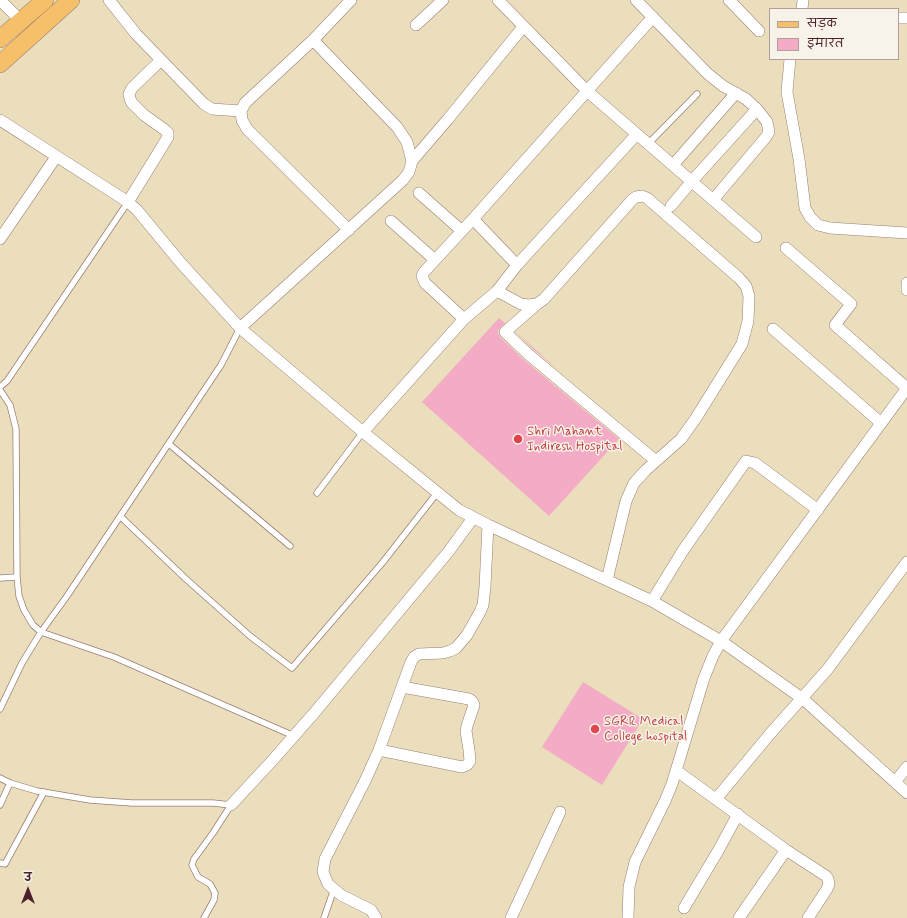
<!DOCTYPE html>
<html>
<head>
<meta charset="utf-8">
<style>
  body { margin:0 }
  #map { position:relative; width:907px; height:918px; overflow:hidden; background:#ebdebc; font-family:Mynerve,"Playpen Sans Deva",sans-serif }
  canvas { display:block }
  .legend { position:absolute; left:769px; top:8px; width:130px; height:52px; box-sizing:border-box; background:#f7f3e8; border:1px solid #b29e9c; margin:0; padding:5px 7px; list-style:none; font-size:12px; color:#4a1f2b }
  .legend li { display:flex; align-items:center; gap:8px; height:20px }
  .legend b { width:20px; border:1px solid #b29e9c }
  .north { position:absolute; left:8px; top:870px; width:40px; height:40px; -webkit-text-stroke:3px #f7f3e8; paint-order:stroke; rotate:0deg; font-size:11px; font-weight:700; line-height:16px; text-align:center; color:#4a1f2b }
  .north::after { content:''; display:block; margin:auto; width:14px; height:18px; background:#4a1f2b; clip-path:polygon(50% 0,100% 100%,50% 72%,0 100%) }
</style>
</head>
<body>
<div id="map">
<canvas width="907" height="918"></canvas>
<ul class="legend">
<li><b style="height:5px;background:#f6c06b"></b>सड़क</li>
<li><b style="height:11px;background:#f3abc6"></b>इमारत</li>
</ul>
<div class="north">उ</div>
</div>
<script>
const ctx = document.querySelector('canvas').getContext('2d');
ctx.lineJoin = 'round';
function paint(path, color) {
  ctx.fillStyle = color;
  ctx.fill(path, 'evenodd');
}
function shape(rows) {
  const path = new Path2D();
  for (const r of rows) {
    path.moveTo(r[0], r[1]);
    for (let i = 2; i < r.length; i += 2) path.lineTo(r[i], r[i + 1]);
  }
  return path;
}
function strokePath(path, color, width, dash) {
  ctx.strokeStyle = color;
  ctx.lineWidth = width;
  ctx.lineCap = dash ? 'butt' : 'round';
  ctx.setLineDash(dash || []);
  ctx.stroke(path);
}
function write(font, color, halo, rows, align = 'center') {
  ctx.font = font + ' Mynerve,sans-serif';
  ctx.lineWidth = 3;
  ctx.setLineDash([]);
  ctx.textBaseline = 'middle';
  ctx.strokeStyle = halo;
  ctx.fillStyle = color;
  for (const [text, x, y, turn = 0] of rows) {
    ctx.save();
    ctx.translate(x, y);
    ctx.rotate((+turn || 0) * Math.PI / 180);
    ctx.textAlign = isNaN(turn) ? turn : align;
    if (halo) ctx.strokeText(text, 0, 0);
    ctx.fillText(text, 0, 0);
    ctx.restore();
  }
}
paint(shape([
  [499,318,505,323,498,330,498,333,500,337,523,359,619,439,549,516,422,402],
  [516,332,556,368,533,349],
  [583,682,643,719,602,785,542,747]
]), '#f3abc6');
const lane = shape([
  [649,143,697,94],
  [0,387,7,381,128,202],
  [0,390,10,405,16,429,17,577,19,596,24,610,33,625,41,632,114,657,294,736],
  [169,444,290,546],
  [317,493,363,432],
  [121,517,186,579,250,636,292,668,383,562,437,493],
  [0,578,17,577],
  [0,709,22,663,41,632,67,596,221,365,240,328],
  [0,778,10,783,37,791,90,800,132,803,213,803,231,805,213,833,194,859,192,865,198,877,210,884,215,893,214,900,204,918],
  [0,805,10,783],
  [0,863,5,864,44,792],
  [324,918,334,889]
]);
const street = shape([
  [0,0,21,21],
  [109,0,136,34,204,104,212,109,241,111],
  [498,0,587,91,756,237],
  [636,0,708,74,723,86,746,99,757,109,767,122,769,132,766,137,713,200],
  [729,0,759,31],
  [802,9,803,0],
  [898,18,907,18],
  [416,25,443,0],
  [790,59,787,92,799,159,805,208,810,217,818,225,830,228,907,233],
  [0,120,128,202,137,210,180,262,240,328,363,432,459,510,488,525,652,601,721,641,803,699,907,793],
  [412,161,448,119,523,27],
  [673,165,736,93],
  [419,193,462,231],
  [128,202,168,137,168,133,165,130,144,115,132,103,130,99,129,94,132,88,161,60],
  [671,206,692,181,757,109],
  [473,219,517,265],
  [391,221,435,260],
  [349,230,247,129,242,120,241,111,245,103,313,40,351,0],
  [0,239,56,157],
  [786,248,851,304,835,325,907,388],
  [907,283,907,290],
  [497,291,521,304,528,305,537,304,544,299,632,200,636,197,642,196,647,198,739,278,746,286,749,296,748,321,742,344,696,418,681,439,646,470,634,483,626,501,607,580],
  [537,304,505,332,528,354,656,461],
  [464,319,425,283,422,276,424,272,473,219,653,17],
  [240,328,403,180,409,172,412,161,407,142,397,127,313,40],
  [773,329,881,423],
  [363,432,464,319,497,291,517,265,637,134],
  [652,601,684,549,746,461,755,463,818,510],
  [379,750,462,767,467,765,470,761,469,750,466,731,467,726,474,705,472,701,469,699,402,687],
  [677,771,786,850,826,876,828,879,829,884,827,889,808,918],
  [895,782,907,767],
  [716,799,769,735,827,670,907,562],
  [231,805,271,762,315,712,449,551,473,518],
  [684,908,718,851,738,814],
  [376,918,371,910,341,895,328,884,323,872,325,859,365,781,379,750,411,662,414,657,419,654,443,653,450,651,456,648,467,635,480,612,483,605,485,587,488,525],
  [511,918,560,812],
  [628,918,629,887,635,862,665,801,672,784,704,678,713,656,721,641,907,388],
  [739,918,786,850]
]);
const primary = shape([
  [0,39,45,0],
  [0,64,71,0]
]);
strokePath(lane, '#9a7e74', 7);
strokePath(street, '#9a7e74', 12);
strokePath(primary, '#9a7e74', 18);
strokePath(lane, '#fff', 5.5);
strokePath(street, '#fff', 11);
strokePath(primary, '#f6c06b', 17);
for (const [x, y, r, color] of [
  [518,439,5,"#e0444e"],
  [595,729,5,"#e0444e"]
]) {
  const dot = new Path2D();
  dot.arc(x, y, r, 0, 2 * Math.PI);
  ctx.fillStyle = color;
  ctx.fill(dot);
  strokePath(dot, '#f7f3e8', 1.5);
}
write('13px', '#be3a42', '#f7f3e8', [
  ["Shri Mahant",527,432],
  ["Indiresh Hospital",527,447],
  ["SGRR Medical",604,722],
  ["College hospital",604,737]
], 'left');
</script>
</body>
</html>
